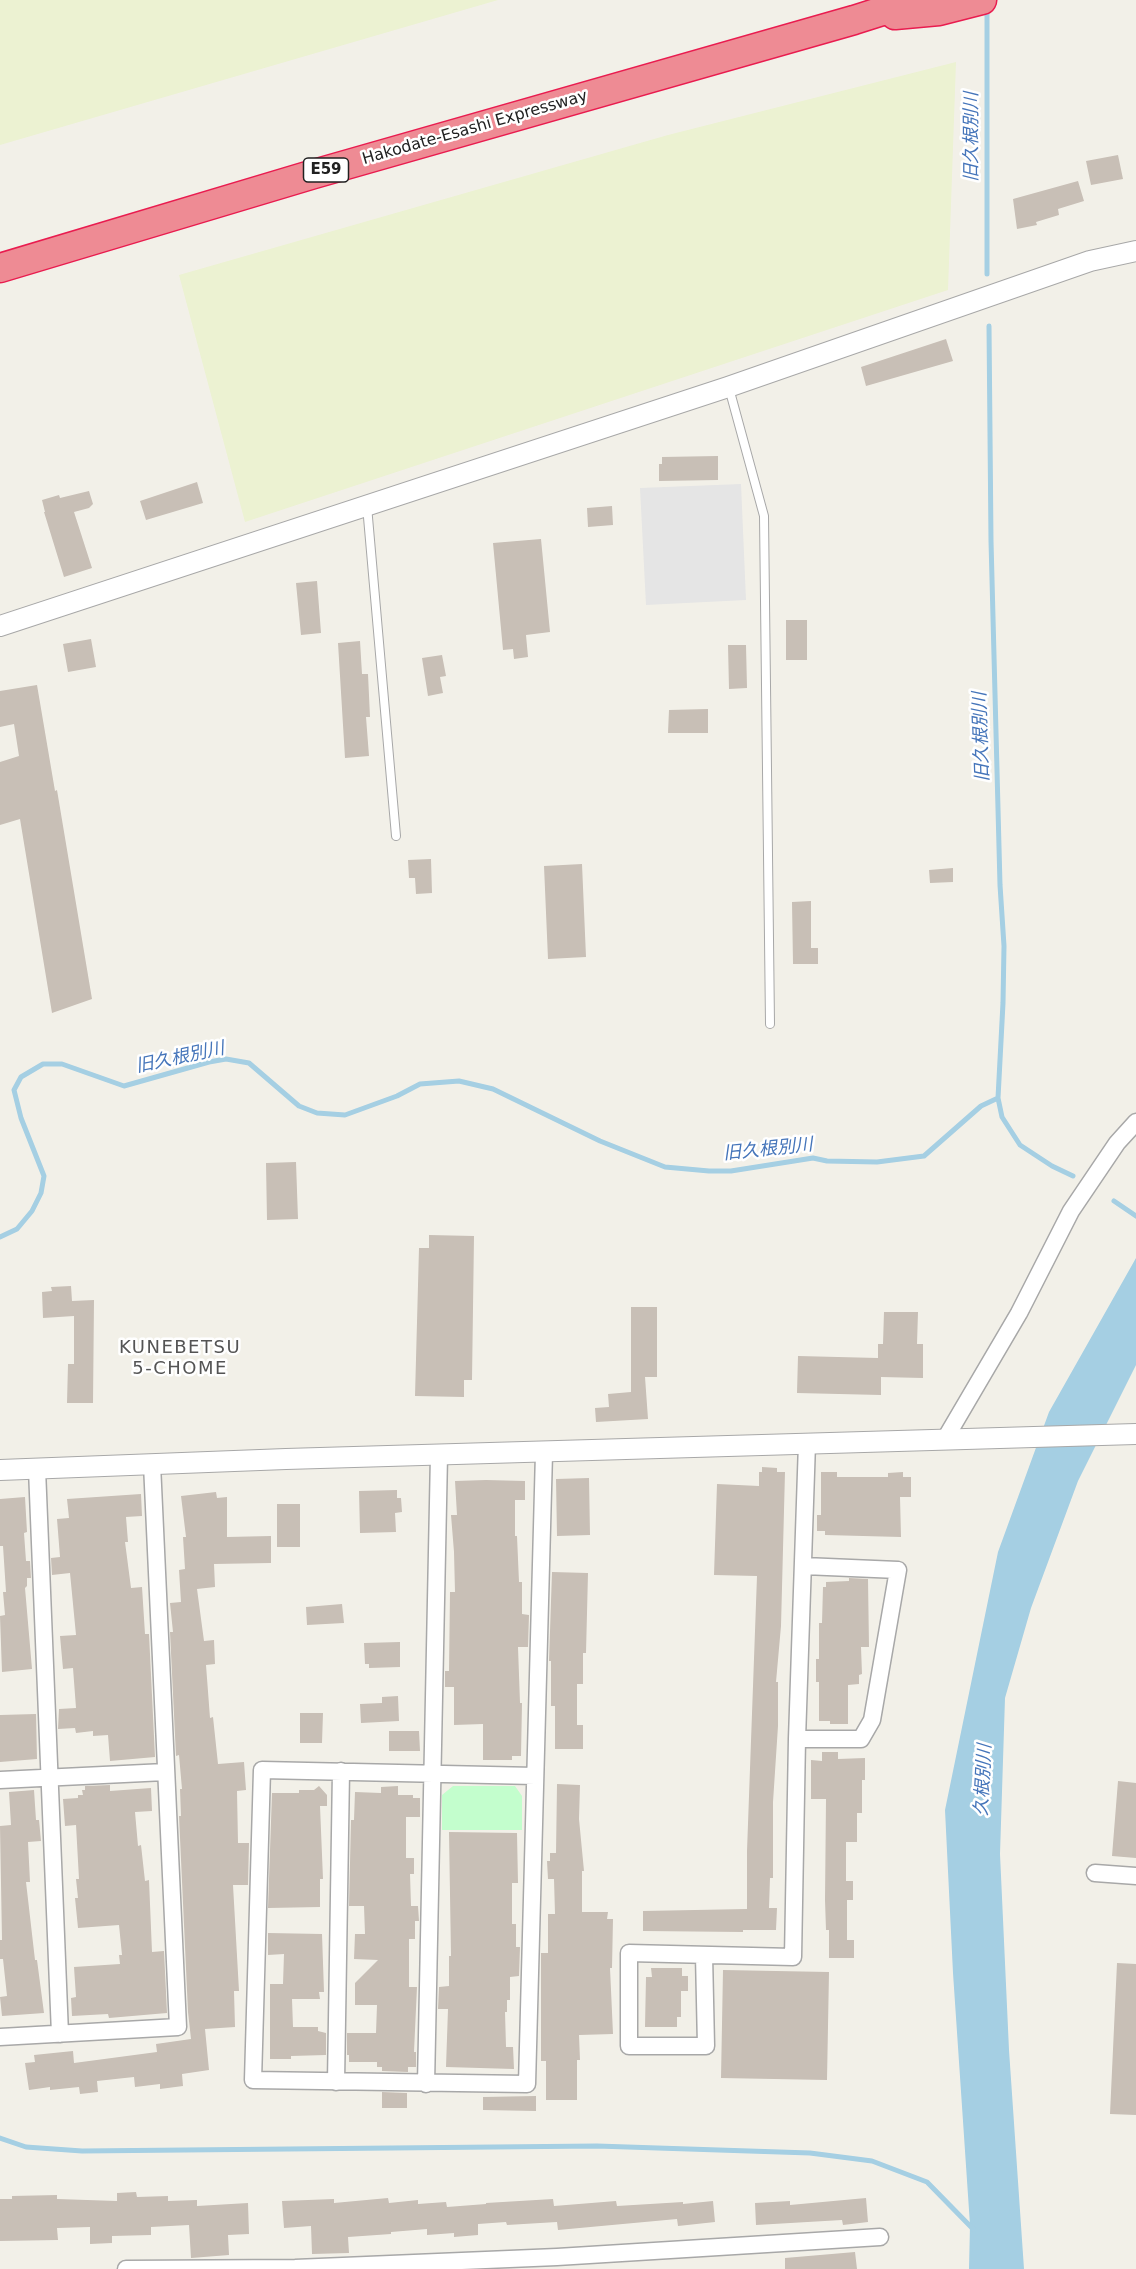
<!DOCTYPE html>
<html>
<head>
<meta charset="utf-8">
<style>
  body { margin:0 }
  canvas { display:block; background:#f2f0e8 }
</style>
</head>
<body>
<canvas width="1136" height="2269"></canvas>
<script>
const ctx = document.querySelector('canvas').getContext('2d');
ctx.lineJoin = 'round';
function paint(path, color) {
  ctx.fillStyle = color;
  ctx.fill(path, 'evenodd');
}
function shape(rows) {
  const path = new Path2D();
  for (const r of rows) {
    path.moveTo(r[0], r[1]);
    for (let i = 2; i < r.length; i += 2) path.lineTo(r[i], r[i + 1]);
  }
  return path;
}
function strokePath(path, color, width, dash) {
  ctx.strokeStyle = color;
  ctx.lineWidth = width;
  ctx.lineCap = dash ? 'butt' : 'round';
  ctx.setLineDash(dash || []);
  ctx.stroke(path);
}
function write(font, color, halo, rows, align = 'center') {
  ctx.font = font + ' "DejaVu Sans","Noto Sans JP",sans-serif';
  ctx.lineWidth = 5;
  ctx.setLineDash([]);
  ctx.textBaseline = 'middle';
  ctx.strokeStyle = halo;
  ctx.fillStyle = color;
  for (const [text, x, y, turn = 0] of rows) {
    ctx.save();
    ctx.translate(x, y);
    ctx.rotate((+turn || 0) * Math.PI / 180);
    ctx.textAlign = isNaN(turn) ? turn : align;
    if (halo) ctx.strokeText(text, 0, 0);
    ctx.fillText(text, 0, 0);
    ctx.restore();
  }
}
paint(shape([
  [0,0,498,0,0,145],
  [956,62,948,290,245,522,179,275,668,135]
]), '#ecf2d2');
paint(shape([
  [453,1786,515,1786,522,1796,522,1830,442,1830,442,1795]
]), '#c3fecd');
paint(shape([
  [741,484,746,600,646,605,640,488]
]), '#e5e5e5');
paint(shape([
  [1136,1258,1136,1365,1078,1481,1031,1608,1005,1698,1000,1854,1009,2050,1024,2269,969,2269,970,2225,953,1973,945,1810,998,1552,1049,1412]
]), '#a5cfe3');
strokePath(shape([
  [987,274,987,8],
  [998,1098,1002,1117,1020,1145,1052,1166,1073,1176],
  [1114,1201,1136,1216],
  [0,1237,17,1229,32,1211,41,1193,44,1176,21,1118,14,1090,21,1077,43,1064,62,1064,124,1086,209,1062,226,1059,249,1063,299,1106,317,1113,345,1115,397,1096,420,1084,459,1081,493,1089,600,1141,665,1167,709,1171,731,1171,813,1158,827,1161,877,1162,924,1156,981,1106,998,1098,1003,1003,1004,946,1000,885,991,541,989,326],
  [0,2138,26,2147,82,2151,597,2146,810,2153,872,2161,927,2182,974,2230]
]), '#a5cfe3', 5);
paint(shape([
  [1118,155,1123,179,1091,185,1086,161],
  [1078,181,1084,201,1058,209,1059,215,1036,222,1037,225,1017,229,1013,199],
  [946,339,953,361,866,386,861,367],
  [718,456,718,480,659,481,659,464,662,464,662,457],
  [197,482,203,503,146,520,140,501],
  [89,491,93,504,89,508,74,512,92,568,64,577,44,512,45,512,42,500,59,495,60,498],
  [612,506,613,525,588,527,587,508],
  [541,539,550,632,526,635,528,657,514,659,513,649,503,650,493,543],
  [317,581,321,633,301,635,296,583],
  [786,620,807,620,807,660,786,660],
  [91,639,96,667,68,672,63,644],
  [360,641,362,674,368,674,370,717,366,717,369,756,345,758,338,643],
  [728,645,746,645,747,688,729,689],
  [442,655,446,676,440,677,443,693,428,696,422,658],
  [37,685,55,791,57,790,92,999,52,1013,20,819,0,825,0,762,19,756,14,724,0,727,0,691],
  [708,709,708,733,668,733,669,710],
  [431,859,432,893,416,894,415,878,409,878,408,860],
  [582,864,586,957,548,959,544,866],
  [953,868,953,882,930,883,929,870],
  [811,901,811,948,818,948,818,964,793,964,792,902],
  [296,1162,298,1219,267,1220,266,1163],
  [429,1235,474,1236,472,1380,464,1380,464,1397,415,1396,419,1248,429,1248],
  [71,1286,72,1301,94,1300,93,1403,67,1403,68,1364,74,1364,74,1316,43,1318,42,1292,52,1291,51,1287],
  [631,1307,657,1307,657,1377,645,1377,648,1419,596,1422,595,1408,609,1407,608,1394,631,1392],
  [884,1312,918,1312,917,1344,923,1344,923,1378,881,1377,881,1395,797,1393,798,1356,878,1358,878,1344,883,1344],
  [762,1467,777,1468,777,1472,785,1472,781,1626,776,1682,778,1682,778,1726,773,1802,773,1878,770,1878,769,1908,777,1908,776,1930,743,1930,743,1932,643,1931,643,1911,747,1909,747,1851,757,1576,714,1575,717,1484,759,1486,759,1472,762,1472],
  [821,1472,837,1472,837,1477,888,1477,888,1473,903,1472,903,1477,911,1477,911,1497,900,1497,901,1537,825,1535,825,1531,817,1531,817,1515,821,1515],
  [589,1478,590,1535,557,1536,556,1479],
  [486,1480,525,1481,525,1500,515,1500,515,1536,517,1536,519,1582,522,1582,522,1614,529,1615,528,1647,518,1647,520,1703,522,1703,521,1756,512,1756,512,1760,483,1760,483,1724,454,1725,454,1687,445,1687,445,1671,449,1671,450,1592,455,1592,454,1552,451,1515,457,1515,455,1481],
  [397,1490,397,1498,401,1498,402,1512,395,1513,396,1532,360,1533,359,1491],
  [216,1492,217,1498,227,1497,227,1537,271,1536,271,1563,214,1564,215,1587,197,1589,204,1641,214,1640,215,1664,206,1665,210,1718,213,1717,218,1764,244,1762,246,1790,237,1791,238,1843,249,1843,248,1885,233,1885,239,1991,234,1991,235,2027,205,2029,209,2070,182,2074,183,2086,160,2089,160,2084,135,2087,134,2077,97,2081,98,2092,80,2094,79,2087,50,2090,50,2087,29,2090,25,2063,35,2062,34,2055,73,2051,74,2063,157,2052,156,2044,191,2039,188,2012,179,1816,181,1816,180,1789,182,1789,179,1755,176,1756,170,1632,173,1632,170,1603,181,1602,179,1570,185,1569,183,1537,186,1537,181,1496],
  [141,1494,142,1516,126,1517,128,1542,125,1542,131,1588,142,1587,145,1634,149,1634,155,1757,110,1761,108,1735,93,1736,93,1731,76,1733,75,1728,58,1729,59,1709,76,1708,73,1668,63,1669,60,1636,76,1635,70,1573,52,1575,51,1558,60,1557,57,1519,69,1518,67,1499],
  [25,1497,27,1532,24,1533,26,1561,30,1561,31,1578,27,1578,27,1586,25,1588,32,1669,2,1672,0,1616,5,1615,3,1592,6,1592,3,1546,0,1546,0,1499],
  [277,1504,300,1504,300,1547,277,1547],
  [552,1572,588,1573,586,1653,583,1653,583,1684,577,1684,577,1725,583,1725,583,1749,555,1749,555,1706,551,1706,551,1661,549,1661],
  [849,1578,868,1579,869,1647,861,1647,862,1674,859,1675,859,1684,848,1685,848,1724,830,1724,830,1721,819,1721,819,1682,816,1682,816,1659,819,1659,819,1623,822,1623,823,1587,826,1587,826,1582,849,1581],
  [342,1604,344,1623,307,1625,306,1607],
  [400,1642,400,1667,369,1668,369,1664,365,1664,364,1643],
  [398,1696,399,1721,361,1723,360,1704,382,1703,382,1697],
  [300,1713,323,1713,322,1743,300,1743],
  [36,1714,37,1759,0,1762,0,1715],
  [389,1731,419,1731,420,1751,389,1751],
  [822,1752,838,1752,838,1759,865,1758,865,1780,862,1780,862,1813,857,1813,857,1842,846,1842,846,1881,853,1881,853,1900,847,1900,847,1940,854,1940,854,1958,829,1958,829,1930,826,1930,825,1900,826,1799,811,1799,811,1760,822,1761],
  [1118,1781,1136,1783,1136,1858,1112,1856],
  [557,1784,580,1785,579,1819,584,1871,582,1871,582,1912,608,1912,607,1919,613,1919,612,1968,610,1968,613,2034,579,2035,580,2060,577,2060,577,2100,546,2100,546,2061,541,2061,541,1953,548,1953,548,1914,555,1914,554,1879,548,1879,547,1861,550,1861,550,1853,556,1853],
  [110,1785,110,1791,151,1788,152,1811,135,1812,138,1846,141,1845,145,1881,149,1880,152,1952,164,1951,167,2013,109,2018,108,2014,72,2016,71,1998,76,1997,74,1967,120,1964,119,1955,122,1955,119,1925,78,1928,75,1898,78,1898,76,1879,79,1879,76,1825,65,1826,63,1799,78,1798,78,1795,83,1795,82,1790,85,1790,85,1786],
  [319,1786,327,1795,327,1806,320,1806,323,1879,320,1879,320,1907,268,1908,272,1793,299,1793,299,1790,314,1790],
  [398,1786,398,1795,413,1795,413,1798,420,1798,420,1817,406,1817,406,1858,414,1858,414,1874,410,1874,411,1906,418,1906,419,1921,415,1921,415,1939,409,1939,409,1987,417,1987,414,2052,416,2052,416,2067,408,2067,408,2072,382,2071,382,2067,377,2067,377,2062,349,2062,349,2055,347,2055,347,2033,376,2033,377,2005,355,2005,355,1983,378,1960,354,1959,355,1934,365,1934,364,1906,349,1906,351,1820,354,1820,355,1792,381,1793,381,1787],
  [34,1790,36,1820,39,1820,41,1841,28,1842,30,1882,26,1882,35,1960,37,1960,44,2013,2,2016,0,1997,7,1996,3,1959,0,1959,0,1940,2,1940,0,1826,11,1825,9,1792],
  [449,1832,517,1833,518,1883,512,1883,512,1924,516,1924,516,1947,520,1947,519,1976,510,1977,510,2000,507,2000,507,2012,505,2012,506,2047,513,2047,514,2069,446,2067,448,2009,438,2009,439,1987,449,1986,449,1956,451,1956],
  [268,1933,322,1934,324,1992,319,1992,320,1999,292,1999,293,2027,318,2027,318,2031,326,2033,326,2055,291,2056,291,2059,270,2059,270,1984,283,1984,284,1954,268,1955],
  [1117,1963,1136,1964,1136,2115,1110,2114],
  [651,1968,682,1968,682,1976,688,1976,688,1991,681,1991,681,2017,677,2017,677,2027,645,2027,646,1977,652,1977],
  [723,1970,829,1972,827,2080,721,2078],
  [382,2092,407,2093,407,2108,382,2108],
  [536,2096,536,2111,483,2110,483,2097],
  [136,2192,137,2197,168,2196,168,2201,197,2200,197,2206,248,2203,249,2234,228,2235,229,2255,191,2258,189,2225,151,2227,151,2235,112,2236,112,2243,90,2244,90,2227,57,2228,58,2240,0,2241,0,2199,12,2199,12,2196,57,2195,57,2199,117,2201,117,2193],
  [388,2198,389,2203,418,2200,418,2204,446,2202,447,2207,486,2204,486,2203,553,2199,554,2206,616,2201,617,2206,683,2202,683,2204,713,2201,715,2222,678,2226,677,2219,558,2230,557,2222,507,2225,506,2222,478,2224,478,2235,454,2237,454,2233,427,2235,427,2229,391,2232,391,2234,348,2237,349,2253,312,2254,311,2226,284,2228,282,2201,334,2199,334,2203],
  [866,2198,868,2222,843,2225,842,2220,756,2225,755,2203,790,2201,790,2205],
  [855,2252,857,2269,785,2269,785,2258]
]), '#c8bfb6');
const service = shape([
  [729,388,764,516,770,1024],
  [367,506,396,836]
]);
const minor = shape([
  [945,1439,1019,1313,1071,1211,1117,1143,1136,1122],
  [37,1469,60,2034],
  [797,1739,861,1739,872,1720,898,1570,804,1566],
  [535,1776,262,1770,253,2080,527,2084,544,1453],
  [0,1780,165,1772],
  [1095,1873,1136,1876],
  [704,1955,706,2046,629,2046,629,1953,793,1957,797,1739,807,1443],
  [0,2037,178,2027,152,1464],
  [336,2082,341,1771],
  [426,2084,439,1455],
  [126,2269,295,2268,557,2257,880,2237]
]);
const tertiary = shape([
  [0,626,728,387,1090,261,1136,251],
  [0,1470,286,1459,1136,1434]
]);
const motorway = shape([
  [895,15,939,11,982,0],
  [0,268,314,174,854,20,917,0]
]);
strokePath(service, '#a8a8a8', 10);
strokePath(minor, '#a8a8a8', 19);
strokePath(tertiary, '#a8a8a8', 22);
strokePath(motorway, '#e91c4f', 31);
strokePath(service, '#fff', 8);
strokePath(minor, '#fff', 16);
strokePath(tertiary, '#fff', 20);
strokePath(motorway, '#ee8b94', 28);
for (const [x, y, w] of [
  [326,170,45]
]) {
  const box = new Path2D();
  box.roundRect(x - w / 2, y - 12, w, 24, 4.5);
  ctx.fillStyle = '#fff';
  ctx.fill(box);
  strokePath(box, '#212121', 1.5);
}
write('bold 15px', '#212121', null, [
  ["E59",326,170]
]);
write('16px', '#212121', '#fff', [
  ["Hakodate-Esashi Expressway",475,128,-16]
]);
write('italic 18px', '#4575ba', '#fff', [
  ["旧久根別川",972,137,-90],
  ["旧久根別川",982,737,-92],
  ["旧久根別川",180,1058,-12],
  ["旧久根別川",768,1150,-6],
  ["久根別川",984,1780,-87]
]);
ctx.letterSpacing = '1.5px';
write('18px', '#545454', '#fff', [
  ["KUNEBETSU",180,1348],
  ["5-CHOME",180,1369]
]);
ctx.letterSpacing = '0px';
</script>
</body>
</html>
